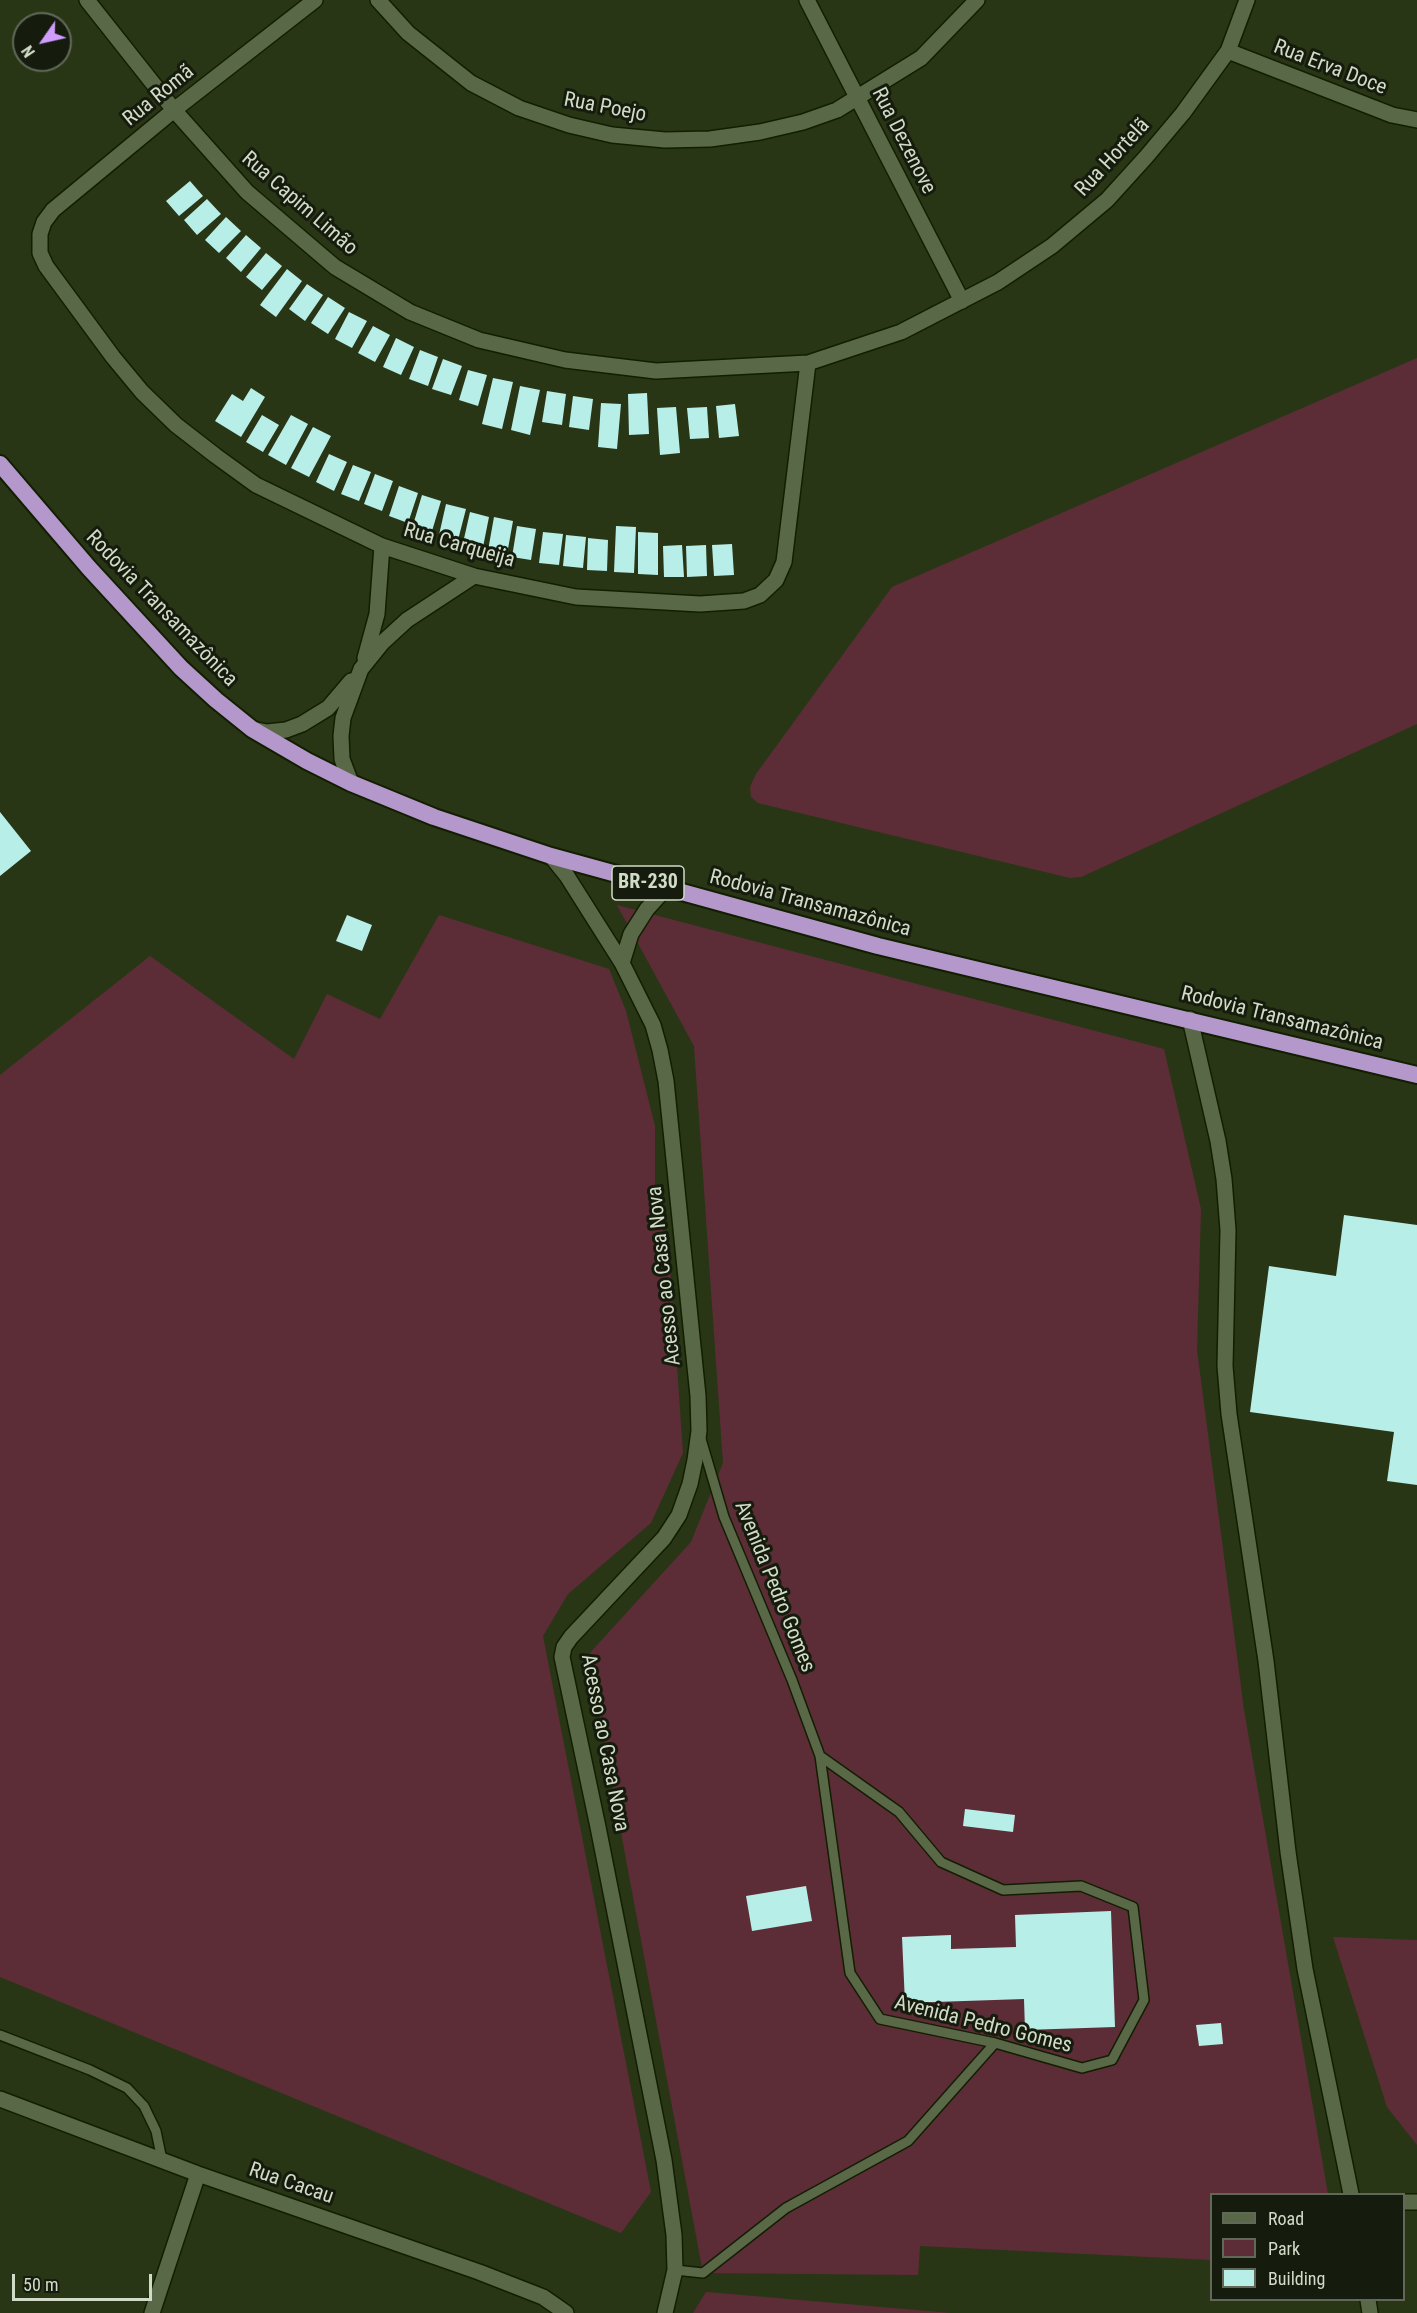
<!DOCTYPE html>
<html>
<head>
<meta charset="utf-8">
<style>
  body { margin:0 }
  #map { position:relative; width:1417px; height:2313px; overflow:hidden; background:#293616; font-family:"Roboto Condensed",sans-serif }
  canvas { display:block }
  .legend { position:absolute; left:1210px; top:2193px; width:195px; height:108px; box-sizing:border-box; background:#151c0d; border:2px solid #616858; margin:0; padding:8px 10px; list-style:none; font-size:18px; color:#d2dbc8 }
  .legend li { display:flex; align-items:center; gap:12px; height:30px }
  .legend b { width:30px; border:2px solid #616858 }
  .north { position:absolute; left:12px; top:12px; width:60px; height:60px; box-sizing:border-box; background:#151c0d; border:2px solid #616858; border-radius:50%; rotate:236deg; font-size:16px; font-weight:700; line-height:24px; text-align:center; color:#d2dbc8 }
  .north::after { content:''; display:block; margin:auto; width:21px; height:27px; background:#d09dfe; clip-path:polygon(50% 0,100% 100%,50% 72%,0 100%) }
  .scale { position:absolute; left:12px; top:2274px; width:140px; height:27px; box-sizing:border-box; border:3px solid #d2dbc8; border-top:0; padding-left:8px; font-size:18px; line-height:21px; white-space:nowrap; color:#d2dbc8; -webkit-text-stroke:4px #151c0d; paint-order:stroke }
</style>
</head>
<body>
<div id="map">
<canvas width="1417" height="2313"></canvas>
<ul class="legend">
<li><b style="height:8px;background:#596846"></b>Road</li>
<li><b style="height:16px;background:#5d2d37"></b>Park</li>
<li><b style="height:16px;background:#b8eee8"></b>Building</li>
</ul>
<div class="north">N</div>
<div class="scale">50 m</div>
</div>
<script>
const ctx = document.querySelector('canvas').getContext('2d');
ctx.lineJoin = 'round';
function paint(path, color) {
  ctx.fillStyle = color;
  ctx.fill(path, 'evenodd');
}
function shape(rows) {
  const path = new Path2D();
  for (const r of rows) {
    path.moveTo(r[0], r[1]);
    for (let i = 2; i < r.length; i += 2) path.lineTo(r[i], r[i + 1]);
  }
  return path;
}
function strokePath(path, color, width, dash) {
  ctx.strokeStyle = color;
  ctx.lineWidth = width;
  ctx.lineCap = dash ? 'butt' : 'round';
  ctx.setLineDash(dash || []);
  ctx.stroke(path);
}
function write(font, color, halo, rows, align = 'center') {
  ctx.font = font + ' "Roboto Condensed",sans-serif';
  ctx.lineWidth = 6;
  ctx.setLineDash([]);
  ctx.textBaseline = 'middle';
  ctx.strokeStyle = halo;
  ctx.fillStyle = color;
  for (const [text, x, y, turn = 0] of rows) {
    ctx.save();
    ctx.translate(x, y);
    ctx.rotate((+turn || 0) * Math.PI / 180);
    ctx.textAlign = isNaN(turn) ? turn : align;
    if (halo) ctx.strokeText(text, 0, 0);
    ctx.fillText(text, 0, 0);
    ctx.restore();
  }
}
paint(shape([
  [1417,358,1417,724,1081,877,1070,878,758,803,751,797,750,787,756,774,892,587],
  [617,905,1164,1049,1201,1209,1197,1350,1244,1710,1328,2194,1212,2194,1211,2260,920,2246,918,2275,703,2273,588,1655,691,1542,723,1463,694,1046],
  [439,915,609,969,626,1011,655,1126,655,1206,669,1251,683,1453,651,1523,568,1594,543,1636,651,2192,621,2233,0,1977,0,1075,150,956,294,1059,327,994,380,1019],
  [1333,1937,1417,1940,1417,2145,1387,2107],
  [706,2292,707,2292,951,2313,693,2313]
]), '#5d2d37');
paint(shape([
  [190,181,203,196,179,216,166,201],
  [207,199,221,214,197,235,184,220],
  [226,217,241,231,219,253,205,240],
  [246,235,261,248,241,272,226,258],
  [266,253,282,266,262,290,246,277],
  [287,269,302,281,276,317,260,305],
  [307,284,323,295,305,321,289,309],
  [328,297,345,308,328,334,311,323],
  [349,312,367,321,352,348,335,339],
  [373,326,390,335,375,362,358,353],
  [396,338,414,347,401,375,383,367],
  [420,350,438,357,428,386,409,379],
  [443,359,462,366,451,395,432,389],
  [468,370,487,375,478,406,459,400],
  [493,378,513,382,502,429,482,424],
  [520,386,540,390,530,435,511,430],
  [251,388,265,397,241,437,215,421,232,394,243,401],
  [547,391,566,394,562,425,542,422],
  [647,393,649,434,629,435,628,394],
  [573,396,593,399,589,430,569,427],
  [601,403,621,404,617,449,598,447],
  [735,404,739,436,719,438,716,406],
  [676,407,680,453,660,455,657,408],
  [707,407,709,438,690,439,687,408],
  [262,415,279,425,263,452,246,442],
  [291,415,308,424,286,465,268,455],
  [313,427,331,436,309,477,291,468],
  [329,454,347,462,334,491,316,482],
  [353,465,371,472,359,501,341,494],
  [375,474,393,481,382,511,364,504],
  [399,486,418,493,408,523,389,516],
  [422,495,441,501,432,531,413,525],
  [446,504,466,509,458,540,439,535],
  [470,512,489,517,483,547,463,543],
  [494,517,513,521,506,560,487,556],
  [517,526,536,529,531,560,512,557],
  [616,526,636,527,634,573,614,572],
  [543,532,563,534,559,565,539,563],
  [638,532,658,533,658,575,638,574],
  [566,535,586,537,583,568,563,566],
  [588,538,608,540,607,571,587,570],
  [732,544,734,575,714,576,712,545],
  [682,545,684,577,664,577,663,546],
  [706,545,707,576,687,577,686,546],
  [0,812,31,851,0,876],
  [347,915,372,925,362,951,336,941],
  [1344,1215,1417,1225,1417,1485,1387,1481,1394,1432,1250,1412,1269,1266,1336,1276],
  [965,1809,1015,1815,1013,1832,963,1826],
  [806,1886,812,1921,752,1931,746,1896],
  [1111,1911,1115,2027,1025,2030,1024,1999,905,2003,902,1937,951,1935,951,1949,1016,1947,1015,1915],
  [1221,2023,1223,2044,1199,2046,1196,2025]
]), '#b8eee8');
const service = shape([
  [701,1439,724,1517,792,1680,820,1756,850,1973,880,2019,995,2043,1082,2068,1112,2060,1144,2000,1133,1907,1081,1886,1003,1890,941,1862,899,1812,820,1756],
  [0,2035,90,2070,127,2088,144,2106,156,2131,162,2160],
  [675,2270,703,2273,786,2208,908,2141,995,2043]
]);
const minor = shape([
  [87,0,174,110,247,192,335,267,410,312,479,340,565,360,656,371,808,363,901,332,998,282,1052,246,1107,200,1146,157,1183,113,1228,51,1247,0],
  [315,0,174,110,53,210,44,222,40,234,40,253,46,266,113,357,142,392,176,425,216,456,256,485,382,546,474,576,576,597,700,604,744,601,760,595,776,580,784,562,808,363],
  [378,0,408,33,471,83,519,108,569,125,612,135,665,140,710,139,760,132,803,122,837,110,921,58,977,0],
  [807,0,962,301],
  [1228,51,1392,115,1417,120],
  [365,658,377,614,382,546],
  [252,729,267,732,286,730,302,724,328,708,351,681],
  [351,783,342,759,341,736,343,718,361,669,382,643,407,620,474,576],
  [551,856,567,876,622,963,653,1025,660,1050,666,1081,698,1396,699,1431,695,1460,690,1484,679,1515,664,1538,571,1637,564,1647,562,1657,598,1827,664,2160,674,2235,675,2270,665,2313],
  [622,963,631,934,647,909,666,888],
  [1190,1019,1218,1141,1224,1179,1228,1230,1225,1366,1229,1414,1266,1661,1288,1852,1305,1969,1351,2194],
  [0,2099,198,2174,479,2272,543,2297,566,2313],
  [1404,2202,1417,2202],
  [1368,2300,1370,2313],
  [152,2313,198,2174]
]);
const trunk = shape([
  [0,464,89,568,181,668,216,700,252,729,307,761,351,783,434,817,551,856,878,946,1417,1075]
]);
strokePath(service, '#121e00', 12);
strokePath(minor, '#121e00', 18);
strokePath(trunk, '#121e00', 20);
strokePath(service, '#596846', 9);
strokePath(minor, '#596846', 15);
strokePath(trunk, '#b498cc', 16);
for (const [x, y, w] of [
  [648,883,72]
]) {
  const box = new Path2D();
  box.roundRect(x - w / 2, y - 17, w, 34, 4.5);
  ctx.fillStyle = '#151c0d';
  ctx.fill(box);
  strokePath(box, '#d2dbc8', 1.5);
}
write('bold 20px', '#d2dbc8', null, [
  ["BR-230",648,883]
]);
write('21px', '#d2dbc8', '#151c0d', [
  ["Rua Erva Doce",1330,68,21],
  ["Rua Romã",159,96,-39],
  ["Rua Poejo",605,108,11],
  ["Rua Dezenove",903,141,63],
  ["Rua Hortelã",1113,158,-47],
  ["Rua Capim Limão",299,204,41],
  ["Rua Carqueija",459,546,16],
  ["Rodovia Transamazônica",161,609,46],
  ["Rodovia Transamazônica",810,904,15],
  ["Rodovia Transamazônica",1282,1019,14],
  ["Acesso ao Casa Nova",665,1276,-96],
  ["Avenida Pedro Gomes",774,1587,68],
  ["Acesso ao Casa Nova",604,1743,79],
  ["Avenida Pedro Gomes",983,2025,14],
  ["Rua Cacau",291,2184,19]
]);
</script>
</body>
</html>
